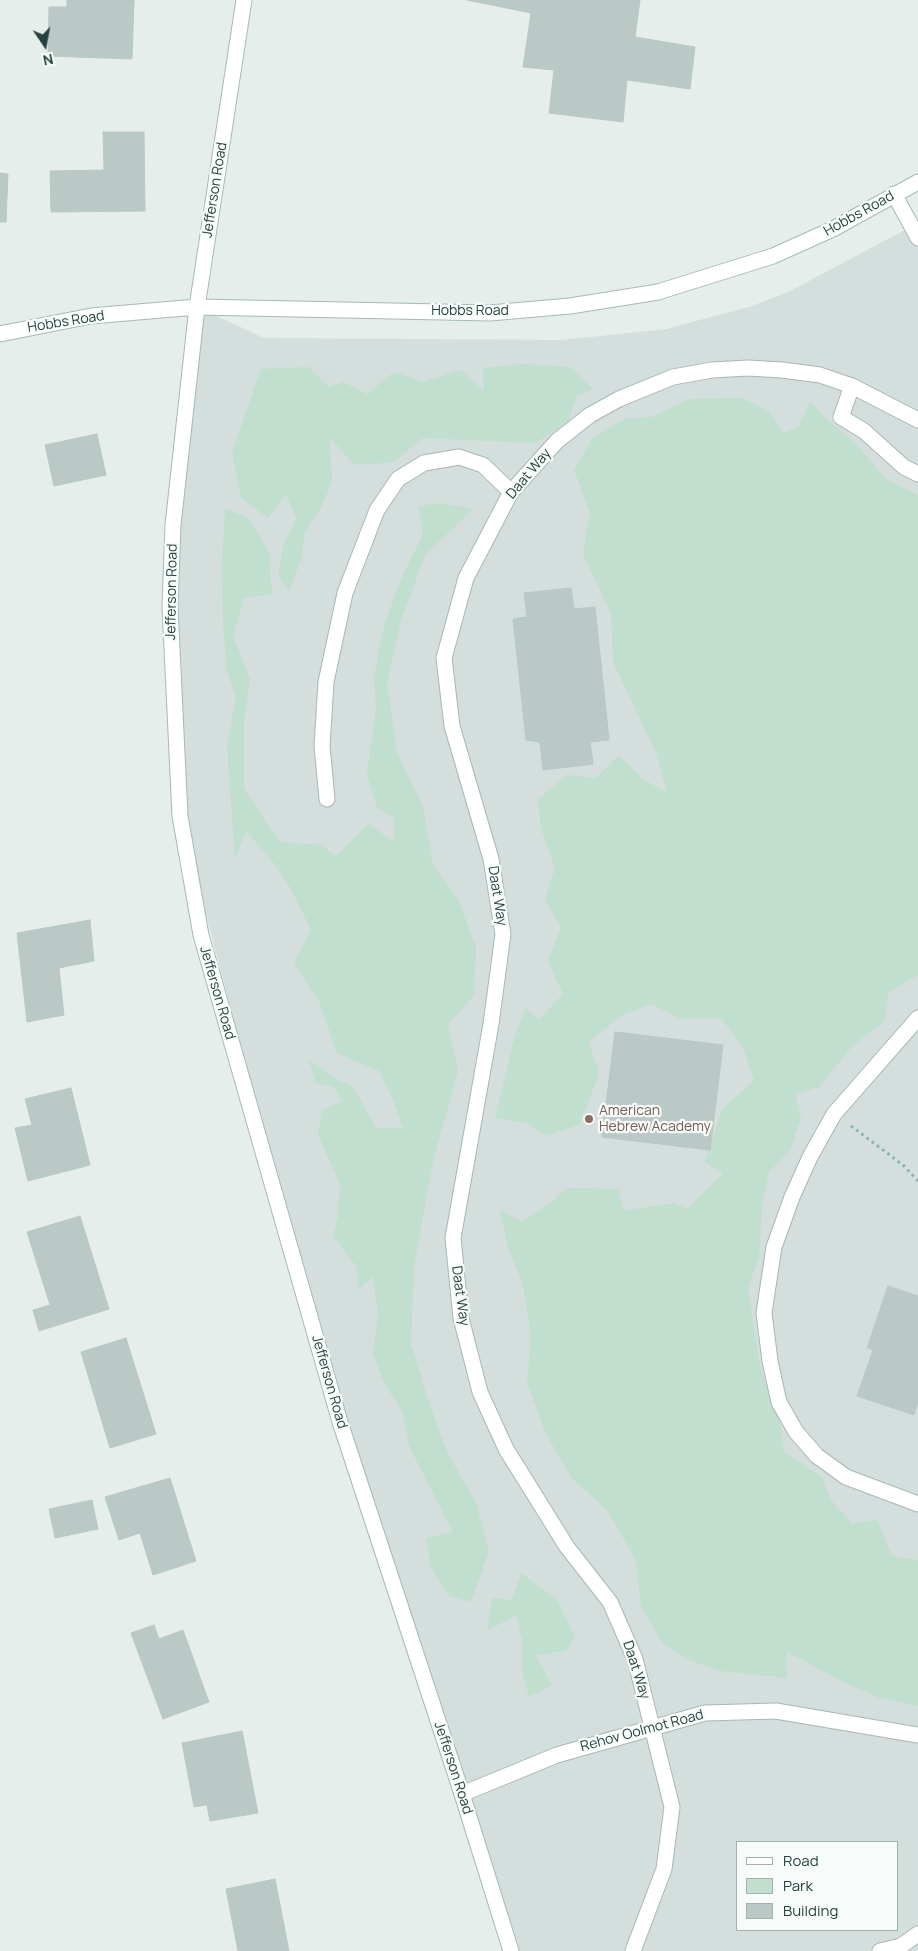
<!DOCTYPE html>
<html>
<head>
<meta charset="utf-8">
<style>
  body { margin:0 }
  #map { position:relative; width:918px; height:1951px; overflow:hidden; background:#e6eeec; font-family:Manrope,sans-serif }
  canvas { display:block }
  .legend { position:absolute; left:736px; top:1841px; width:162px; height:90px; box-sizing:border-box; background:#f7fbf9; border:1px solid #a3b1af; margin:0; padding:6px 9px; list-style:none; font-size:15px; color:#25413f }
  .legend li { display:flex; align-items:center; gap:10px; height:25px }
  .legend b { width:25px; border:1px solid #a3b1af }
  .north { position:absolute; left:20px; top:20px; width:50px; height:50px; -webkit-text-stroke:4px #f7fbf9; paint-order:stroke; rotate:168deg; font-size:14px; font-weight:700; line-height:20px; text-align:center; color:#25413f }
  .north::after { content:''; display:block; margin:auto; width:18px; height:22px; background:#25413f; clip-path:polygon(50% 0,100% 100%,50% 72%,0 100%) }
</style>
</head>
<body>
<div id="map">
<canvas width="918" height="1951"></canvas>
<ul class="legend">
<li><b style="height:6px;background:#fff"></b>Road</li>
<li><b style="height:14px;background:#c0dfce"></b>Park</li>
<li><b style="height:14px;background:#bbc9c6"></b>Building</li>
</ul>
<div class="north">N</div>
</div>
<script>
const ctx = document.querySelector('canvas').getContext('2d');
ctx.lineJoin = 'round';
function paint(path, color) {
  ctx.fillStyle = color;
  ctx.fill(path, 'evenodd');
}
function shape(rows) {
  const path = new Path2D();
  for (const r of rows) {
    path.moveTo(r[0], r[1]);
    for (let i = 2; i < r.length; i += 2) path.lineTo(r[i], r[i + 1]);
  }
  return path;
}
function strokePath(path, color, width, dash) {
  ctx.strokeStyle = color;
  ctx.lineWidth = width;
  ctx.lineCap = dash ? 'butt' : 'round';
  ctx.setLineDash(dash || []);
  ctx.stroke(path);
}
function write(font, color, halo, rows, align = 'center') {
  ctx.font = font + ' Manrope,sans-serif';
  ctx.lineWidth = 4.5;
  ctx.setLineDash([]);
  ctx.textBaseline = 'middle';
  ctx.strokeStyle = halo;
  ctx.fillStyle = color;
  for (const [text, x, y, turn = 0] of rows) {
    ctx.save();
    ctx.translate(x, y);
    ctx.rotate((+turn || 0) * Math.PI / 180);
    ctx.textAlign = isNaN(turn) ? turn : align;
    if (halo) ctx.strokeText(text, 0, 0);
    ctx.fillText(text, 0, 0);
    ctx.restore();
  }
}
paint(shape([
  [918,223,918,1951,511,1951,340,1422,180,816,170,607,197,307,264,338,562,340,666,329,752,306,790,291],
  [737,1842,897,1842,897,1930,737,1930]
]), '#d4dedc');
paint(shape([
  [522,364,571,367,593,390,577,395,568,424,535,443,423,438,392,463,354,464,330,438,332,481,322,506,305,531,301,559,289,591,278,576,283,547,296,518,286,494,268,518,241,498,232,453,261,369,309,367,329,387,343,382,367,394,394,372,423,382,461,370,484,392,483,368],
  [741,398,769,411,784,433,799,426,810,401,822,415,857,445,887,480,918,495,918,975,889,992,884,1021,853,1045,819,1087,795,1094,801,1118,790,1150,769,1172,762,1205,759,1258,748,1287,760,1367,781,1426,784,1452,821,1476,831,1500,852,1524,877,1520,892,1556,918,1560,918,1706,880,1698,848,1684,787,1652,786,1678,721,1671,689,1660,663,1643,641,1606,636,1560,607,1510,572,1478,545,1432,527,1382,531,1336,523,1284,507,1244,500,1210,522,1222,551,1203,566,1188,619,1189,623,1211,672,1203,688,1209,723,1173,705,1162,722,1110,754,1080,743,1047,721,1018,681,1019,651,1004,618,1017,589,1042,599,1074,579,1125,546,1136,527,1123,495,1118,514,1039,526,1008,539,1020,563,994,548,961,561,927,545,899,555,868,541,828,538,799,568,775,596,778,619,756,643,779,667,793,656,752,613,662,611,613,583,554,590,512,574,470,592,439,625,419,652,417,689,399],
  [440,503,473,509,425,555,401,620,387,683,397,753,423,807,433,864,458,900,476,947,474,996,448,1024,458,1071,433,1161,414,1267,411,1344,430,1406,448,1454,476,1503,489,1551,471,1602,449,1596,431,1567,426,1538,453,1532,409,1446,402,1411,384,1383,373,1353,378,1315,373,1277,359,1289,356,1266,333,1236,338,1216,340,1183,318,1135,322,1110,342,1101,333,1086,316,1084,309,1060,337,1080,352,1085,376,1128,403,1128,393,1100,379,1071,337,1053,319,1001,294,963,311,930,291,889,273,862,246,831,235,859,227,746,236,697,227,671,223,624,222,564,225,508,249,519,269,552,272,594,244,598,233,636,250,679,244,724,244,788,279,842,321,845,336,856,368,824,394,842,394,818,377,807,367,775,376,708,374,676,385,622,403,575,423,534,418,506],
  [521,1573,557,1600,575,1637,566,1651,535,1655,552,1685,529,1697,522,1671,522,1640,516,1615,487,1631,492,1598,512,1600]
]), '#c0dfce');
const building = shape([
  [67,0,134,0,132,59,48,56,49,7,67,7,67,0],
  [467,0,640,0,635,37,695,47,690,89,627,80,623,122,549,113,554,70,523,67,531,13,467,0],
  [103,132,144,132,145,211,51,212,50,171,104,170,103,132],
  [0,173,8,174,6,222,0,222,0,173],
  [97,434,106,475,54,486,45,445,97,434],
  [571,588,574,609,595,607,609,740,590,742,593,764,543,770,540,742,526,740,513,619,527,617,524,593,571,588],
  [90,920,94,961,59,968,64,1015,27,1022,17,933,90,920],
  [615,1032,723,1045,710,1150,602,1137,615,1032],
  [71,1088,90,1165,28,1181,15,1128,32,1125,25,1099,71,1088],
  [80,1216,109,1309,39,1331,33,1310,50,1305,27,1232,80,1216],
  [888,1286,918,1296,918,1402,914,1415,857,1396,873,1350,867,1348,888,1286],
  [126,1338,156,1434,110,1448,81,1352,126,1338],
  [170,1478,196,1561,153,1575,140,1533,119,1540,105,1497,170,1478],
  [92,1500,98,1529,55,1538,49,1509,92,1500],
  [154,1625,159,1639,183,1630,209,1702,163,1719,131,1633,154,1625],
  [242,1731,258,1813,210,1821,207,1805,194,1807,182,1743,242,1731],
  [275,1879,289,1951,238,1951,226,1889,275,1879]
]);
paint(building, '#bbc9c6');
strokePath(building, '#b8c8c5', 1);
const lane = shape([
  [852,386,841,417,864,431,904,467,918,474],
  [327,799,322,746,326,682,345,593,377,510,398,479,424,463,459,457,483,465,511,492]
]);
const street = shape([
  [894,194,918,238],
  [918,1018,834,1114,810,1157,792,1197,774,1247,764,1313,770,1361,779,1402,796,1432,817,1456,846,1477,918,1504],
  [462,1794,557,1755,705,1713,776,1711,918,1735],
  [633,1951,664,1869,672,1807,635,1659,610,1602,567,1547,506,1449,480,1392,461,1318,453,1238,491,1024,503,934,491,859,452,726,444,658,466,578,511,492,557,441,590,415,619,399,673,377,712,370,748,368,782,370,820,375,852,386,918,420],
  [880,1951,901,1946,918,1934]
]);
const secondary = shape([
  [244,0,197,307,173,525,170,607,180,816,201,935,340,1422,462,1794,511,1951],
  [0,334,91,316,197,307,490,313,570,306,658,292,773,256,833,229,918,182]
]);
strokePath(lane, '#a8b7b5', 17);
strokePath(street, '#a8b7b5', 17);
strokePath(secondary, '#a4bab7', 17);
strokePath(shape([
  [851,1126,903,1165,918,1181]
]), '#87b1ad', 3, [2.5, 4]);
strokePath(lane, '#fff', 15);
strokePath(street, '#fff', 15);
strokePath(secondary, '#fff', 15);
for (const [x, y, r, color] of [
  [589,1119,5,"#8d6e63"]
]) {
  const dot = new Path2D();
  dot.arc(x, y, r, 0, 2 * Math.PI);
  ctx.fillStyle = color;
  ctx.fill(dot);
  strokePath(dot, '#f7fbf9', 2);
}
write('14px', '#25413f', '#f7fbf9', [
  ["Jefferson Road",215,190,-81],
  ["Hobbs Road",859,214,-29],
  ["Hobbs Road",470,311],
  ["Hobbs Road",66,322,-9],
  ["Daat Way",529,474,-50],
  ["Jefferson Road",172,592,-89],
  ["Daat Way",497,896,81],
  ["Jefferson Road",217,993,74],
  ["Daat Way",460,1296,82],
  ["Jefferson Road",329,1382,74],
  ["Daat Way",636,1670,72],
  ["Rehov Oolmot Road",642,1731,-15],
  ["Jefferson Road",453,1768,72]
]);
write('14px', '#785e54', '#f7fbf9', [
  ["American",599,1111],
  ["Hebrew Academy",599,1127]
], 'left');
</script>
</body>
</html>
